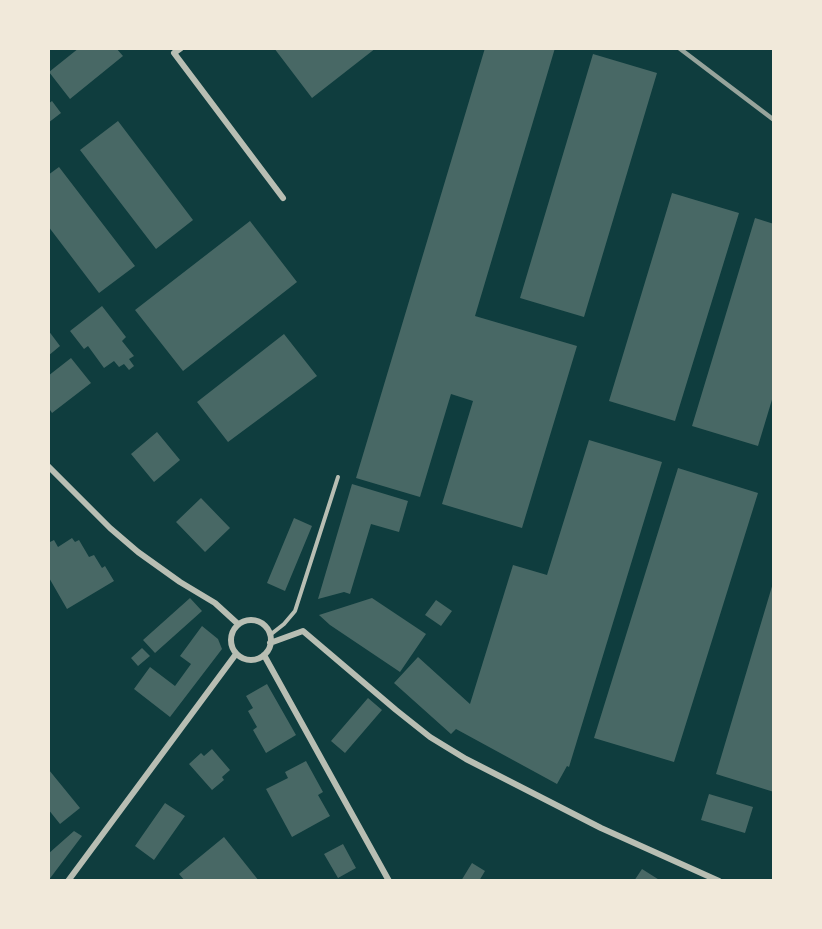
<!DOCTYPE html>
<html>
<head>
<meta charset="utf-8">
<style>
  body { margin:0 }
  #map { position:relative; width:822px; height:929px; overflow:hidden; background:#0f3d3e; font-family:Rubik,sans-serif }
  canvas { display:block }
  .frame { position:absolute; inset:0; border:50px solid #f1e9da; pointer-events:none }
</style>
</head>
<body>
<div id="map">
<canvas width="822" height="929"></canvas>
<div class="frame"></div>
</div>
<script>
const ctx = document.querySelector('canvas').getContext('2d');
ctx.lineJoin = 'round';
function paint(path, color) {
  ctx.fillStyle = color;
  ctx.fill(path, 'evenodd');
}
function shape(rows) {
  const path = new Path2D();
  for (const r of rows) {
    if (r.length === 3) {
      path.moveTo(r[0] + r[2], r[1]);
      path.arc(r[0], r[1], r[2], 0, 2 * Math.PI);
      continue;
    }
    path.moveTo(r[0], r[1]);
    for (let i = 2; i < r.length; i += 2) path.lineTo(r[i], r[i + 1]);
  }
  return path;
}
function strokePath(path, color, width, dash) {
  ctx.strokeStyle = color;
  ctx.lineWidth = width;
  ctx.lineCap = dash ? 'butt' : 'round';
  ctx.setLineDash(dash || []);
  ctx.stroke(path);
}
paint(shape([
  [79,48,116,48,123,56,70,99,49,72],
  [274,48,376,48,312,98],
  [485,48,555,48,475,316,577,346,522,528,442,504,473,401,451,394,420,497,356,478],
  [593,54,657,73,584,317,520,298],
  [52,101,61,113,48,123,48,104],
  [118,121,193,220,156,249,80,150],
  [59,167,135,266,99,293,48,226,48,175],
  [672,193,739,213,675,421,609,401],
  [755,218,774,224,774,393,758,446,692,426],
  [250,221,297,282,183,371,135,310],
  [102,306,126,337,122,341,134,356,129,359,134,366,129,370,124,364,119,367,114,361,104,368,88,346,84,349,70,331],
  [48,330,60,346,48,356],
  [284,334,317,376,228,442,197,402],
  [71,358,91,383,52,413,48,407,48,376],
  [157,432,180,460,154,482,131,454],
  [589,440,662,462,569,767,567,766,557,784,456,729,451,734,394,683,418,657,470,704,513,565,547,575],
  [678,468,758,493,674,762,594,738],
  [352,484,408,501,399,532,371,524,350,594,344,592,318,599],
  [201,498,230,528,205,552,176,522],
  [294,518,312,526,285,591,267,583],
  [72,538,75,542,79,540,89,557,94,555,102,568,105,566,114,581,67,609,48,576,48,543,54,540,58,547],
  [773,583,774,583,774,792,716,774],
  [190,598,202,611,155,653,143,640],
  [372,598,426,634,400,672,330,625,319,615],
  [436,600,452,611,441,626,425,615],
  [202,626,218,639,222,649,170,717,134,689,150,667,175,686,191,664,180,656],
  [142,648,150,656,138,666,131,658],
  [267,684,296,735,266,753,253,730,257,727,248,711,253,708,246,696],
  [368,698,382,710,345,753,331,741],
  [212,749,230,770,222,777,224,780,212,790,189,764,201,753,204,756],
  [306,761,323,792,318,795,330,816,292,837,266,789,288,778,285,772],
  [49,770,80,808,60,824,48,809],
  [709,794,753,807,745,833,701,820],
  [165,803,185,816,154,860,135,846],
  [74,831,82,836,48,881,48,854],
  [224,837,259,881,185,881,179,874],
  [343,844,356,868,338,878,324,854],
  [472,863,485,871,479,881,461,881],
  [642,869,661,881,634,881]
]), '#486865');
strokePath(shape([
  [270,635,284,624,295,611,338,477]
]), '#b8beb3', 4);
strokePath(shape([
  [181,48,174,53,283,198],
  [48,466,110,528,138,552,180,582,215,603,238,624],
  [251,640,20],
  [270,643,303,631,396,710,430,737,466,759,601,828,719,881],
  [264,655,389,881],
  [68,881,236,654]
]), '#b8beb3', 6);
strokePath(shape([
  [679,48,774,120]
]), '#97a49c', 4.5);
</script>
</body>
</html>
